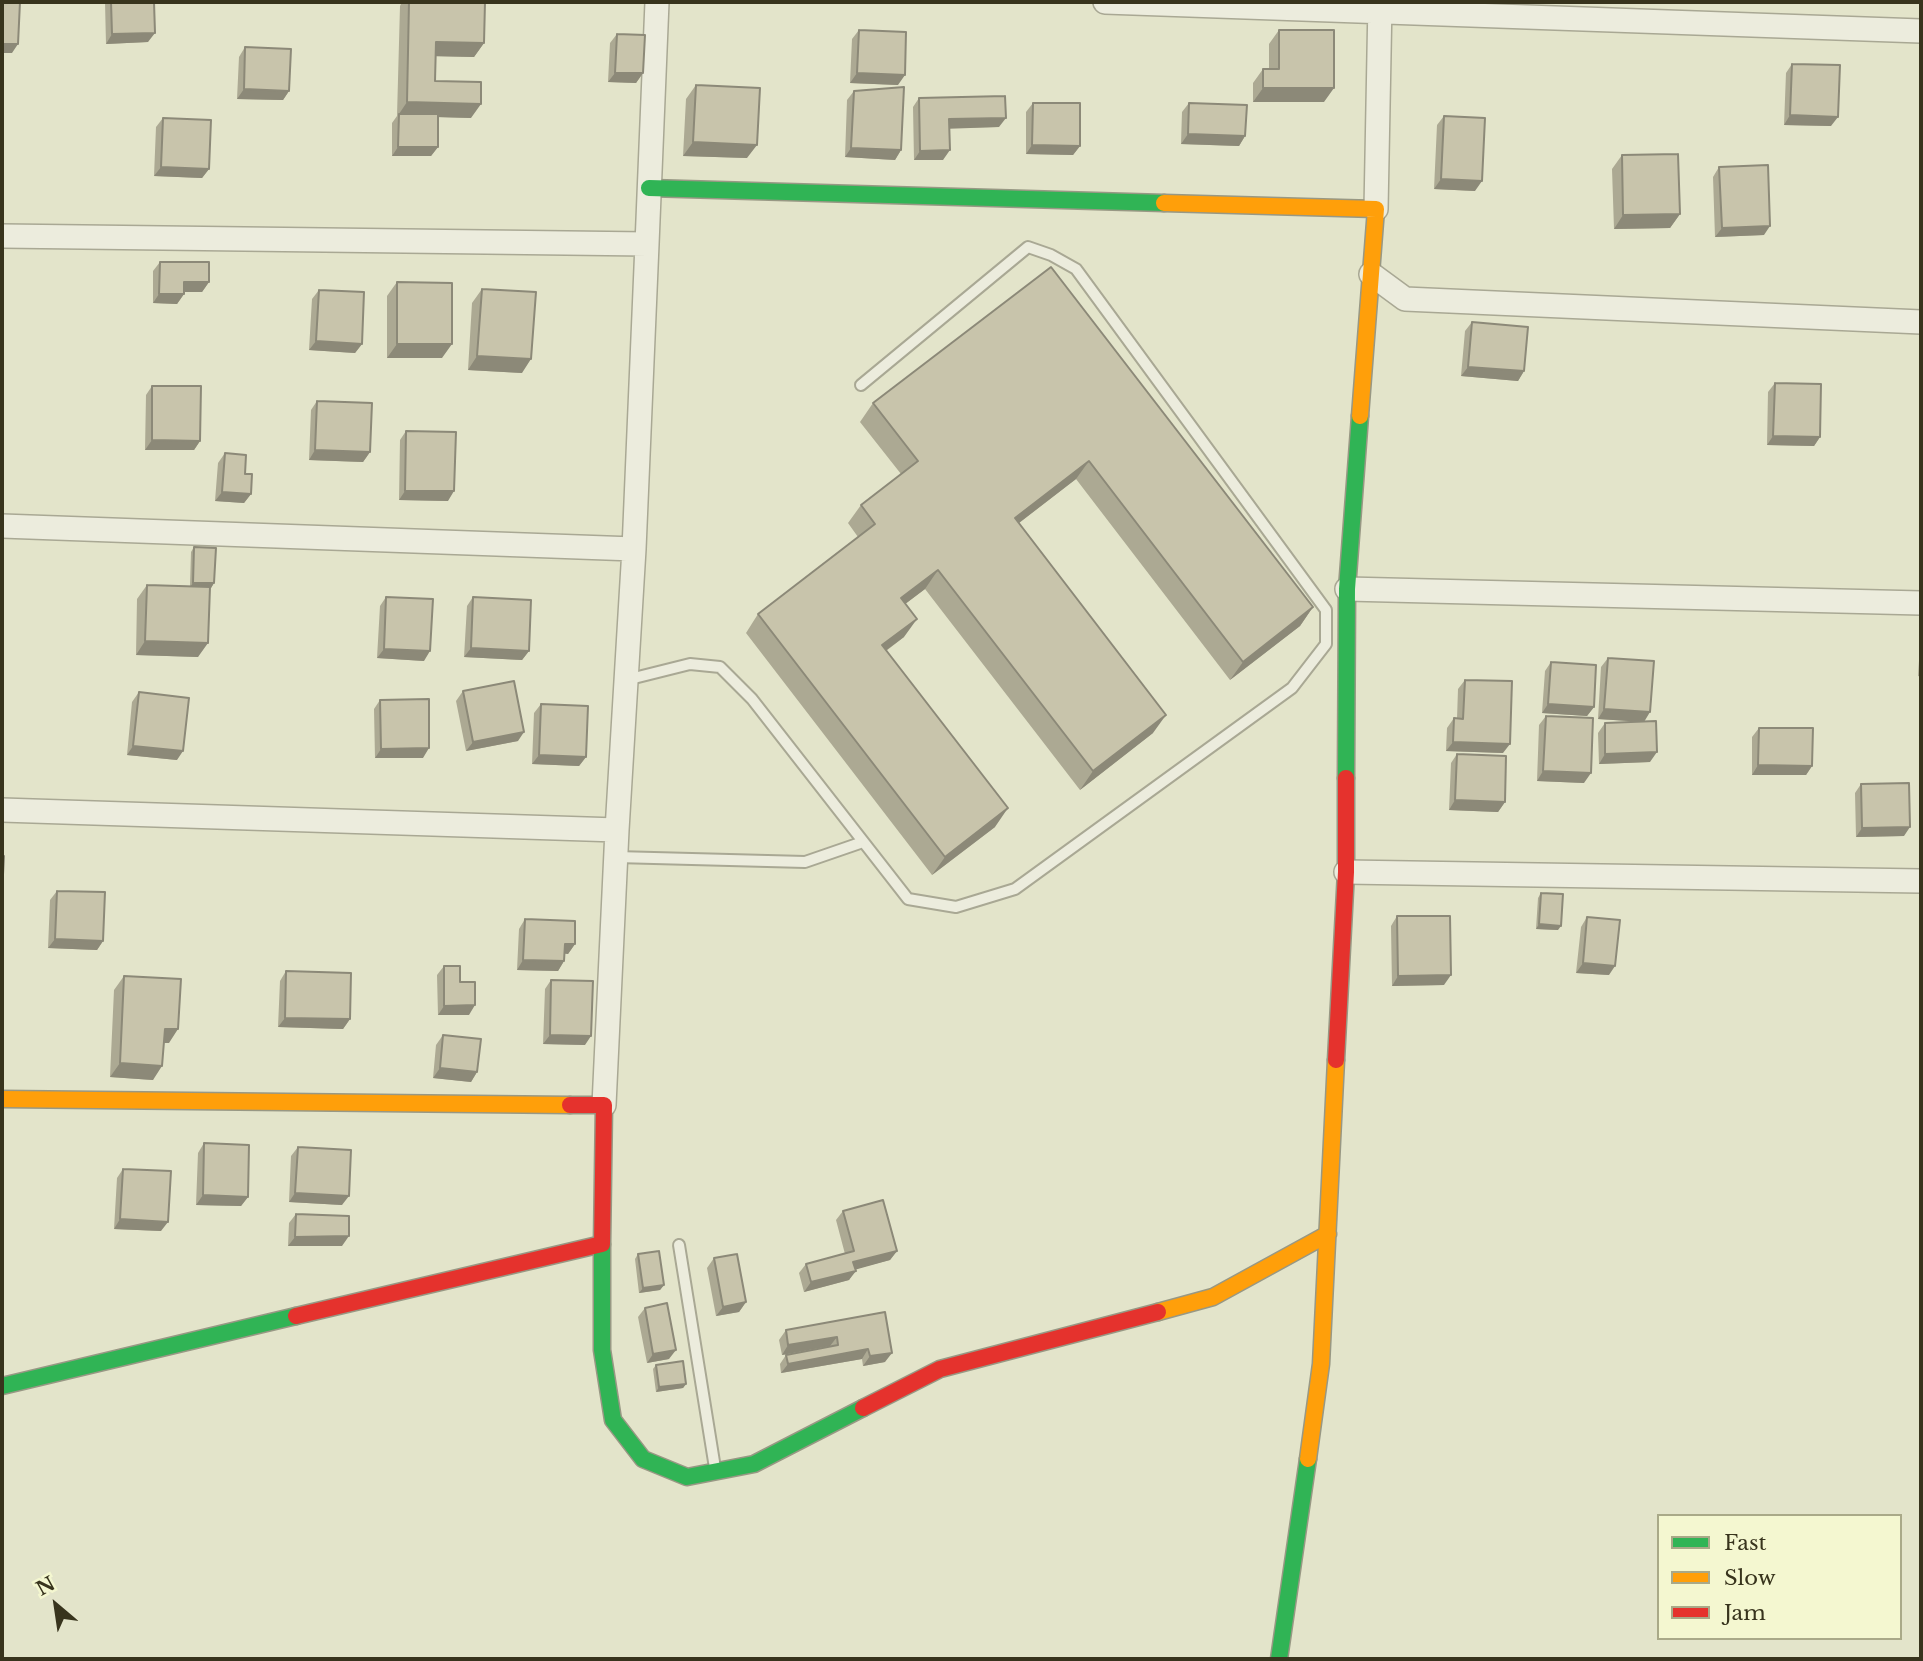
<!DOCTYPE html>
<html>
<head>
<meta charset="utf-8">
<style>
  body { margin:0 }
  #map { position:relative; width:1923px; height:1661px; overflow:hidden; background:#e3e4ca; font-family:"Libre Baskerville",serif }
  canvas { display:block }
  .frame { position:absolute; inset:0; border:4px solid #38341d; pointer-events:none }
  .legend { position:absolute; left:1657px; top:1514px; width:245px; height:126px; box-sizing:border-box; background:#f4f7d0; border:2px solid #a9a988; margin:0; padding:9px 12px; list-style:none; font-size:21px; color:#38341d }
  .legend li { display:flex; align-items:center; gap:14px; height:35px }
  .legend b { width:35px; border:2px solid #a9a988 }
  .north { position:absolute; left:21px; top:1570px; width:70px; height:70px; -webkit-text-stroke:5px #f4f7d0; paint-order:stroke; rotate:331deg; font-size:19px; font-weight:700; line-height:28px; text-align:center; color:#38341d }
  .north::after { content:''; display:block; margin:auto; width:24px; height:32px; background:#38341d; clip-path:polygon(50% 0,100% 100%,50% 72%,0 100%) }
</style>
</head>
<body>
<div id="map">
<canvas width="1923" height="1661"></canvas>
<div class="frame"></div>
<ul class="legend">
<li><b style="height:9px;background:#30b455"></b>Fast</li>
<li><b style="height:9px;background:#ff9f0a"></b>Slow</li>
<li><b style="height:9px;background:#e5322d"></b>Jam</li>
</ul>
<div class="north">N</div>
</div>
<script>
const ctx = document.querySelector('canvas').getContext('2d');
ctx.lineJoin = 'round';
function shape(rows) {
  const path = new Path2D();
  for (const r of rows) {
    path.moveTo(r[0], r[1]);
    for (let i = 2; i < r.length; i += 2) path.lineTo(r[i], r[i + 1]);
  }
  return path;
}
function strokePath(path, color, width, dash) {
  ctx.strokeStyle = color;
  ctx.lineWidth = width;
  ctx.lineCap = dash ? 'butt' : 'round';
  ctx.setLineDash(dash || []);
  ctx.stroke(path);
}
function paint(path, color) {
  ctx.fillStyle = color;
  ctx.fill(path, 'evenodd');
}
const lane = shape([
  [626,680,690,664,720,667,752,699,908,899,956,907,1015,889,1292,688,1326,644,1326,610,1076,269,1051,255,1028,247,861,385],
  [616,857,805,862,863,842],
  [679,1245,715,1468]
]);
const street = shape([
  [1105,2,1921,31],
  [1376,209,1380,2],
  [2,236,647,244,634,549],
  [647,244,657,2],
  [1371,274,1405,299,1921,322],
  [2,526,634,549,617,830],
  [1347,589,1921,603],
  [2,810,617,830,604,1105],
  [1346,872,1921,881]
]);
const fast = shape([
  [649,188,1164,203],
  [1346,778,1347,589,1360,416],
  [602,1244,602,1350,613,1420,643,1459,687,1477,754,1464,863,1408],
  [2,1386,296,1316],
  [1279,1659,1308,1459]
]);
const slow = shape([
  [1164,203,1376,209,1360,416],
  [2,1099,570,1105],
  [1158,1312,1213,1297,1328,1234],
  [1308,1459,1321,1364,1336,1060]
]);
const jam = shape([
  [1336,1060,1346,872,1346,778],
  [296,1316,602,1244,604,1105,570,1105],
  [863,1408,940,1369,1158,1312]
]);
strokePath(lane, '#a9a894', 14);
strokePath(street, '#a9a894', 26);
strokePath(fast, '#989884', 19);
strokePath(slow, '#989884', 19);
strokePath(jam, '#989884', 19);
strokePath(lane, '#ececdd', 10);
strokePath(street, '#ececdd', 23);
strokePath(fast, '#30b455', 16);
strokePath(slow, '#ff9f0a', 16);
strokePath(jam, '#e5322d', 16);
paint(shape([
  [105,2,154,2,148,42,106,44],
  [402,2,485,2,484,43,474,57,435,56,435,81,471,118,438,117,438,147,431,156,392,156,392,123,397,116,400,6],
  [859,30,898,85,850,83,852,39],
  [1279,30,1324,102,1253,102,1253,83,1263,69,1269,69,1269,44],
  [617,34,643,73,636,83,608,82,610,43],
  [245,47,289,91,283,100,237,99,239,57],
  [1792,64,1831,126,1784,125,1786,73],
  [696,85,747,158,683,156,686,99],
  [854,91,901,150,895,160,845,157,847,100],
  [919,98,999,127,949,128,943,160,914,160,913,107],
  [1033,103,1080,146,1073,155,1026,154,1026,112],
  [1189,103,1245,136,1239,146,1181,144,1182,112],
  [1444,116,1475,191,1434,189,1437,125],
  [163,118,209,169,202,178,154,176,156,127],
  [1622,155,1680,214,1670,228,1614,229,1612,169],
  [1719,167,1764,235,1715,237,1713,177],
  [160,262,209,282,202,292,184,292,184,294,177,304,153,303,153,271],
  [1051,267,1313,607,1300,626,1230,680,1076,479,1019,523,1153,733,1080,790,925,589,905,604,904,637,886,651,995,827,932,875,746,633,758,614,858,537,848,523,861,505,901,474,860,422,873,403],
  [397,282,442,358,387,358,387,296],
  [482,289,522,373,468,370,472,303],
  [319,290,362,344,355,353,309,350,312,299],
  [1472,322,1524,371,1518,381,1461,376,1465,331],
  [1775,383,1820,437,1814,446,1767,445,1768,392],
  [152,386,200,441,194,450,145,450,146,395],
  [317,401,370,452,363,462,309,460,311,410],
  [406,431,448,501,399,500,400,440],
  [225,453,245,474,251,494,244,503,215,501,218,463],
  [194,547,214,583,211,588,210,588,198,657,136,655,137,599,147,585,190,586,191,552],
  [386,597,424,661,377,658,380,606],
  [473,597,529,651,522,660,464,657,467,606],
  [1921,630,1921,677,1918,676],
  [1608,658,1644,722,1598,719,1601,667],
  [1551,662,1594,707,1587,716,1542,713,1545,671],
  [1465,680,1503,753,1446,751,1447,728,1454,718,1457,719,1458,689],
  [463,691,518,741,466,751,456,701],
  [139,692,177,760,127,755,132,702],
  [380,700,423,758,375,758,374,709],
  [541,704,586,757,579,766,532,764,534,713],
  [1546,716,1584,783,1537,781,1539,725],
  [1605,723,1650,762,1599,764,1598,733],
  [1759,728,1812,766,1806,775,1752,775,1752,737],
  [1457,754,1505,802,1498,812,1449,810,1451,763],
  [1861,784,1904,836,1856,837,1855,793],
  [57,891,103,941,97,950,48,948,50,900],
  [1541,893,1558,930,1536,929,1538,898],
  [1397,916,1444,985,1392,986,1391,926],
  [1587,917,1609,975,1576,973,1581,927],
  [525,919,575,944,568,954,565,953,564,961,558,971,517,970,519,929],
  [444,966,460,982,469,1015,438,1015,437,975],
  [286,971,350,1019,343,1029,278,1027,280,981],
  [124,976,169,1043,164,1043,153,1080,110,1077,114,990],
  [551,980,585,1045,543,1044,545,989],
  [443,1035,477,1072,471,1082,433,1078,436,1045],
  [204,1143,248,1197,241,1206,196,1205,198,1153],
  [298,1147,342,1205,289,1202,291,1156],
  [123,1169,161,1231,114,1229,117,1178],
  [843,1211,897,1251,890,1260,855,1269,849,1280,804,1292,799,1273,806,1264,845,1254,836,1220],
  [296,1214,342,1246,288,1246,289,1223],
  [638,1254,664,1285,660,1290,639,1293,635,1259],
  [714,1258,746,1302,739,1312,716,1316,707,1268],
  [645,1308,669,1359,647,1363,638,1317],
  [885,1312,885,1362,863,1366,862,1359,781,1373,780,1364,786,1355,830,1346,782,1355,779,1340,786,1330],
  [656,1365,686,1384,683,1388,656,1392,653,1369]
]), '#aca993');
paint(shape([
  [155,33,148,42,106,44,112,34],
  [436,42,484,43,474,57,426,56],
  [2,44,18,44,12,53,2,53],
  [615,73,643,73,636,83,608,82],
  [857,73,905,75,898,85,850,83],
  [1263,88,1334,88,1324,102,1253,102],
  [244,89,289,91,283,100,237,99],
  [407,102,481,104,471,118,399,116,399,114],
  [1790,115,1838,117,1831,126,1784,125],
  [1006,118,999,127,942,129,949,119],
  [1188,134,1245,136,1239,146,1181,144],
  [693,142,757,145,747,158,683,156],
  [1032,145,1080,146,1073,155,1026,154],
  [398,147,438,147,431,156,392,156],
  [851,148,901,150,895,160,845,157],
  [950,150,943,160,914,160,920,151],
  [161,167,209,169,202,178,154,176],
  [1441,179,1482,181,1475,191,1434,189],
  [1680,214,1670,228,1614,229,1623,215],
  [1770,226,1764,235,1715,237,1722,228],
  [184,282,209,282,202,292,177,292],
  [159,294,184,294,177,304,153,303],
  [316,341,362,344,355,353,309,350],
  [397,344,452,344,442,358,387,358],
  [477,356,531,359,522,373,468,370],
  [1468,367,1524,371,1518,381,1461,376],
  [1773,436,1820,437,1814,446,1767,445],
  [152,440,200,441,194,450,145,450],
  [315,450,370,452,363,462,309,460],
  [1089,461,1076,479,1002,536,1015,518],
  [405,491,454,491,448,501,399,500],
  [222,492,251,494,244,503,215,501],
  [938,570,925,589,888,617,901,598],
  [193,583,214,583,211,588,190,587],
  [1313,607,1300,626,1230,680,1243,662],
  [917,619,904,637,869,663,882,645],
  [145,641,208,643,198,657,136,655],
  [471,648,529,651,522,660,464,657],
  [384,649,430,651,424,661,377,658],
  [1548,704,1594,707,1587,716,1542,713],
  [1604,709,1650,712,1644,722,1598,719],
  [1166,715,1153,733,1080,790,1093,771],
  [524,732,518,741,466,751,473,742],
  [1453,742,1510,744,1503,753,1446,751],
  [133,746,183,751,177,760,127,755],
  [429,748,423,758,375,758,381,749],
  [1657,752,1650,762,1599,764,1605,754],
  [539,755,586,757,579,766,532,764],
  [1758,765,1812,766,1806,775,1752,775],
  [1543,771,1591,773,1584,783,1537,781],
  [1455,800,1505,802,1498,812,1449,810],
  [1008,808,995,827,932,875,945,857],
  [1910,827,1904,836,1856,837,1862,828],
  [1539,924,1561,926,1558,930,1536,929],
  [55,939,103,941,97,950,48,948],
  [565,944,575,944,568,954,558,953],
  [523,960,564,961,558,971,517,970],
  [1583,963,1615,966,1609,975,1576,973],
  [1451,975,1444,985,1392,986,1398,976],
  [475,1005,469,1015,438,1015,444,1006],
  [285,1018,350,1019,343,1029,278,1027],
  [165,1029,178,1029,169,1043,155,1043],
  [550,1035,591,1036,585,1045,543,1044],
  [120,1063,162,1066,153,1080,110,1077],
  [440,1068,477,1072,471,1082,433,1078],
  [295,1193,349,1196,342,1205,289,1202],
  [203,1195,248,1197,241,1206,196,1205],
  [120,1219,168,1222,161,1231,114,1229],
  [349,1236,342,1246,288,1246,295,1237],
  [897,1251,890,1260,847,1272,853,1262],
  [856,1271,849,1280,804,1292,811,1282],
  [664,1285,660,1290,639,1293,643,1288],
  [746,1302,739,1312,716,1316,723,1307],
  [837,1337,830,1346,782,1355,788,1345],
  [868,1349,862,1359,781,1373,788,1364],
  [676,1350,669,1359,647,1363,653,1354],
  [892,1353,885,1362,863,1366,870,1356],
  [686,1384,683,1388,656,1392,659,1387]
]), '#8c8978');
const building = shape([
  [2,2,20,2,18,44,2,44,2,2],
  [111,2,154,2,155,33,112,34,111,2],
  [409,2,485,2,484,43,436,42,435,81,481,82,481,104,407,102,409,2],
  [859,30,906,32,905,75,857,73,859,30],
  [1279,30,1334,30,1334,88,1263,88,1263,69,1279,69,1279,30],
  [617,34,645,35,643,73,615,73,617,34],
  [245,47,291,49,289,91,244,89,245,47],
  [1792,64,1840,65,1838,117,1790,115,1792,64],
  [696,85,760,88,757,145,693,142,696,85],
  [904,87,901,150,851,148,854,91,904,87],
  [1005,96,1006,118,949,119,950,150,920,151,919,98,1005,96],
  [1033,103,1080,103,1080,146,1032,145,1033,103],
  [1189,103,1247,105,1245,136,1188,134,1189,103],
  [399,114,438,114,438,147,398,147,399,114],
  [1444,116,1485,118,1482,181,1441,179,1444,116],
  [163,118,211,120,209,169,161,167,163,118],
  [1678,154,1680,214,1623,215,1622,155,1678,154],
  [1768,165,1770,226,1722,228,1719,167,1768,165],
  [160,262,209,262,209,282,184,282,184,294,159,294,160,262],
  [1051,267,1313,607,1243,662,1089,461,1015,518,1166,715,1093,771,938,570,901,598,917,619,882,645,1008,808,945,857,758,614,875,524,861,505,918,461,873,403,1051,267],
  [397,282,452,283,452,344,397,344,397,282],
  [482,289,536,292,531,359,477,356,482,289],
  [319,290,364,292,362,344,316,341,319,290],
  [1472,322,1528,327,1524,371,1468,367,1472,322],
  [1775,383,1821,384,1820,437,1773,436,1775,383],
  [152,386,201,386,200,441,152,440,152,386],
  [317,401,372,403,370,452,315,450,317,401],
  [406,431,456,432,454,491,405,491,406,431],
  [225,453,246,455,245,474,252,474,251,494,222,492,225,453],
  [194,547,216,548,214,583,193,583,194,547],
  [147,585,210,587,208,643,145,641,147,585],
  [386,597,433,599,430,651,384,649,386,597],
  [473,597,531,600,529,651,471,648,473,597],
  [1608,658,1654,661,1650,712,1604,709,1608,658],
  [1551,662,1596,665,1594,707,1548,704,1551,662],
  [1465,680,1512,681,1510,744,1453,742,1454,718,1463,719,1465,680],
  [514,681,524,732,473,742,463,691,514,681],
  [139,692,189,698,183,751,133,746,139,692],
  [429,699,429,748,381,749,380,700,429,699],
  [541,704,588,706,586,757,539,755,541,704],
  [1546,716,1593,718,1591,773,1543,771,1546,716],
  [1656,721,1657,752,1605,754,1605,723,1656,721],
  [1759,728,1813,728,1812,766,1758,765,1759,728],
  [1457,754,1506,756,1505,802,1455,800,1457,754],
  [1909,783,1910,827,1862,828,1861,784,1909,783],
  [2,856,4,856,2,893,2,856],
  [57,891,105,892,103,941,55,939,57,891],
  [1541,893,1563,894,1561,926,1539,924,1541,893],
  [1397,916,1450,916,1451,975,1398,976,1397,916],
  [1587,917,1620,920,1615,966,1583,963,1587,917],
  [525,919,575,921,575,944,565,944,564,961,523,960,525,919],
  [444,966,460,966,460,982,475,982,475,1005,444,1006,444,966],
  [286,971,351,973,350,1019,285,1018,286,971],
  [124,976,181,979,178,1029,165,1029,162,1066,120,1063,124,976],
  [551,980,593,981,591,1036,550,1035,551,980],
  [443,1035,481,1039,477,1072,440,1068,443,1035],
  [204,1143,249,1145,248,1197,203,1195,204,1143],
  [298,1147,351,1150,349,1196,295,1193,298,1147],
  [123,1169,171,1171,168,1222,120,1219,123,1169],
  [883,1200,897,1251,853,1262,856,1271,811,1282,806,1264,854,1251,843,1211,883,1200],
  [296,1214,349,1216,349,1236,295,1237,296,1214],
  [659,1251,664,1285,643,1288,638,1254,659,1251],
  [737,1254,746,1302,723,1307,714,1258,737,1254],
  [667,1303,676,1350,653,1354,645,1308,667,1303],
  [885,1312,892,1353,870,1356,868,1349,788,1364,786,1355,838,1345,837,1337,788,1345,786,1330,885,1312],
  [683,1361,686,1384,659,1387,656,1365,683,1361]
]);
paint(building, '#c8c4ab');
strokePath(building, '#8c8978', 2);
</script>
</body>
</html>
